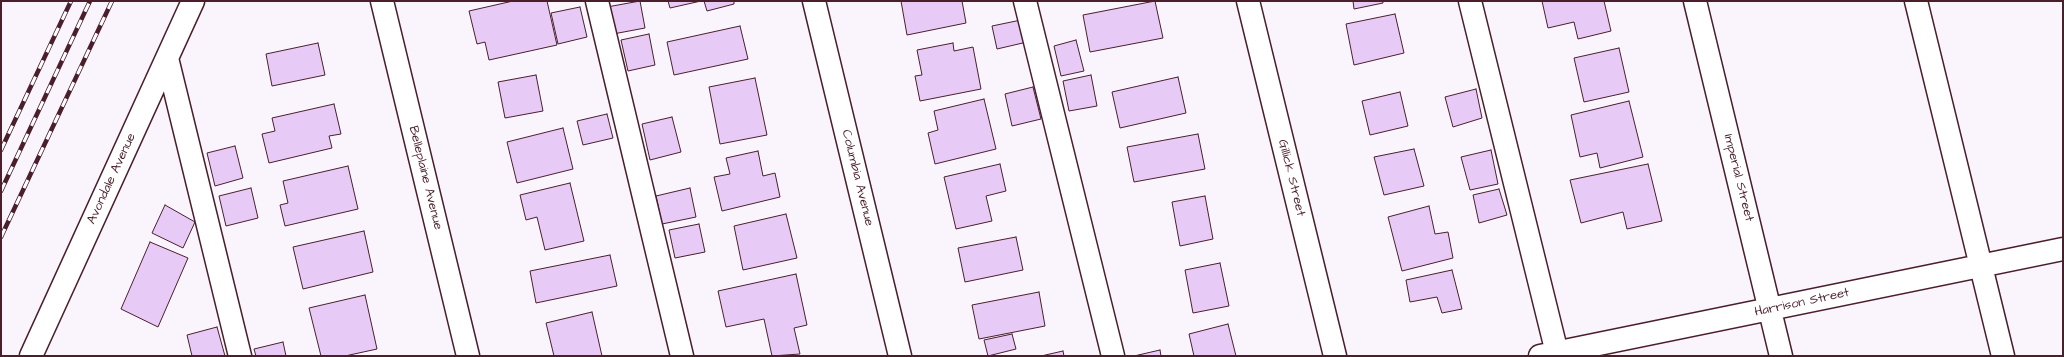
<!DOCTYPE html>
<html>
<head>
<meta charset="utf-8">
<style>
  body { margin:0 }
  #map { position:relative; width:2064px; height:357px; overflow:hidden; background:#faf4fd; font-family:"Architects Daughter",sans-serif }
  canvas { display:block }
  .frame { position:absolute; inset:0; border:2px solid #4a1f2b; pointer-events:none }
</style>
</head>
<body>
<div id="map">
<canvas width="2064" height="357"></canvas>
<div class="frame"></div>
</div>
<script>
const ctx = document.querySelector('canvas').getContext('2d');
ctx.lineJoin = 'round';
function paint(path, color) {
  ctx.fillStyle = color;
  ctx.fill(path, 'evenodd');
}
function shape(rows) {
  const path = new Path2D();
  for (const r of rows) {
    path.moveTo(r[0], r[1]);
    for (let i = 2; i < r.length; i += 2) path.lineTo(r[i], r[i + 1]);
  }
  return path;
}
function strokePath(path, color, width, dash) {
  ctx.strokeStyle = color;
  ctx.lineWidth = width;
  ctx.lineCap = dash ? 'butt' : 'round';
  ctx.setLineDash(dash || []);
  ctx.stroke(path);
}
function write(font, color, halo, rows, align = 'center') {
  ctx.font = font + ' "Architects Daughter",sans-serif';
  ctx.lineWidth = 3;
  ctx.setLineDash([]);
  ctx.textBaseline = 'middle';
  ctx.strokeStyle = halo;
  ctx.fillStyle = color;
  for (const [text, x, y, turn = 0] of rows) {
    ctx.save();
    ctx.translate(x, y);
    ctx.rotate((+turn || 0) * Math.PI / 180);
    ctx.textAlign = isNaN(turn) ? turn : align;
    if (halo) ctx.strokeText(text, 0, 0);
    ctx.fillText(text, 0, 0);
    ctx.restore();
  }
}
const building = shape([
  [513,1,547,1,557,45,489,60,485,42,477,44,469,11,513,1],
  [640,1,645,28,613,34,607,7,640,1],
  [668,1,701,1,670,8,668,1],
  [704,1,734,1,734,4,707,11,704,1],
  [901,1,962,1,966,23,907,35,901,1],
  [1155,1,1163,38,1090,52,1083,15,1155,1],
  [1353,1,1383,1,1383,3,1354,9,1353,1],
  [1542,1,1604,1,1611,31,1578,39,1574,22,1548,28,1542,1],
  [580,7,587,37,558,44,551,13,580,7],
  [1395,14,1404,53,1354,65,1346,24,1395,14],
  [1021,20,1027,42,997,49,992,26,1021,20],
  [740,26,748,59,674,75,667,42,740,26],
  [649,34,655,65,628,71,621,40,649,34],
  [1076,40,1084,71,1061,76,1054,46,1076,40],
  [318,43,325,75,272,86,266,54,318,43],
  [953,43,954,51,973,47,981,89,920,101,915,76,922,75,917,50,953,43],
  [1619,48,1629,92,1584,102,1574,58,1619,48],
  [536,75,543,111,505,118,498,82,536,75],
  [1091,75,1097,106,1069,111,1063,81,1091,75],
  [1178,77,1186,113,1120,128,1112,92,1178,77],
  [755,78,767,135,720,144,709,87,755,78],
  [1033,87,1041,119,1012,126,1005,94,1033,87],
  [1476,89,1482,118,1453,127,1445,97,1476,89],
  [1400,92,1408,126,1370,135,1362,101,1400,92],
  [984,99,996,149,935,164,928,133,938,130,934,111,984,99],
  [1629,101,1643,157,1600,168,1597,153,1580,157,1571,115,1629,101],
  [334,104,341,134,329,136,332,148,269,163,262,134,275,131,272,118,334,104],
  [607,114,613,138,583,145,577,121,607,114],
  [672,117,681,152,650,160,642,124,672,117],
  [563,128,573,169,517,183,507,142,563,128],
  [1198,134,1205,169,1134,182,1127,147,1198,134],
  [235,146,243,178,215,186,207,153,235,146],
  [1414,149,1424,186,1384,195,1374,157,1414,149],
  [1491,150,1498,184,1470,190,1461,157,1491,150],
  [758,151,763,176,775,173,780,197,722,211,714,177,730,174,726,158,758,151],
  [1000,164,1006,191,986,196,992,221,956,229,944,177,1000,164],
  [1648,164,1662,221,1627,229,1623,212,1581,223,1570,180,1648,164],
  [348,166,358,209,285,226,280,205,288,203,283,181,348,166],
  [570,183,584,241,545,250,537,217,526,220,520,195,570,183],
  [251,188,258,218,226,226,219,196,251,188],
  [690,188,696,217,662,224,656,196,690,188],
  [1499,189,1507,215,1479,223,1473,195,1499,189],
  [1205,196,1213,239,1180,246,1172,202,1205,196],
  [165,205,195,222,183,248,152,233,165,205],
  [1429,206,1435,234,1448,232,1453,258,1402,271,1388,217,1429,206],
  [786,214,797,258,743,270,734,226,786,214],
  [699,224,705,252,675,258,669,230,699,224],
  [364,231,373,272,303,289,293,247,364,231],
  [1016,237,1023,270,965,282,958,248,1016,237],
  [150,242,188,258,158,327,121,309,150,242],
  [610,255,617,286,536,303,530,271,610,255],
  [1220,263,1229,306,1193,313,1185,270,1220,263],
  [1452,270,1462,309,1442,313,1437,297,1410,302,1406,280,1452,270],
  [796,274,807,325,794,328,800,354,772,356,764,319,726,327,718,291,796,274],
  [1039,292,1045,326,979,339,972,305,1039,292],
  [365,295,377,349,345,356,321,356,309,308,365,295],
  [592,312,602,356,554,356,546,323,592,312],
  [1228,324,1236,356,1194,356,1189,334,1228,324],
  [217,327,225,356,192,356,187,335,217,327],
  [1012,334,1016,349,988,356,984,340,1012,334],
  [283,342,286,356,256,356,254,349,283,342],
  [1160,350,1161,356,1134,356,1160,350],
  [1063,351,1064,356,1041,356,1063,351]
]);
paint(building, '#e8caf7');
strokePath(building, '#4a1f2b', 1);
const minor = shape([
  [382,1,468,356],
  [597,1,682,356],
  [814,1,900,356],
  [1025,1,1113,356],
  [1248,1,1335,356],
  [1470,1,1557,353],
  [1695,1,1781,356],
  [1916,1,2003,356],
  [167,58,240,356],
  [31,356,193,1],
  [1540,356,2063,249]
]);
strokePath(minor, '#4a1f2b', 25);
strokePath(minor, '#fff', 22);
const rail = shape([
  [1,150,71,1],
  [1,191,90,1],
  [1,237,112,1]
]);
strokePath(rail, '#4a1f2b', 4.5);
strokePath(rail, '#fff', 3, [9]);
write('13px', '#4a1f2b', '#fff', [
  ["Belleplaine Avenue",425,178,76],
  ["Columbia Avenue",857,178,76],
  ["Gillick Street",1291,178,76],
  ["Imperial Street",1738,178,76],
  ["Avondale Avenue",112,179,-65],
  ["Harrison Street",1802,303,-12]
]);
</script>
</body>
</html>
